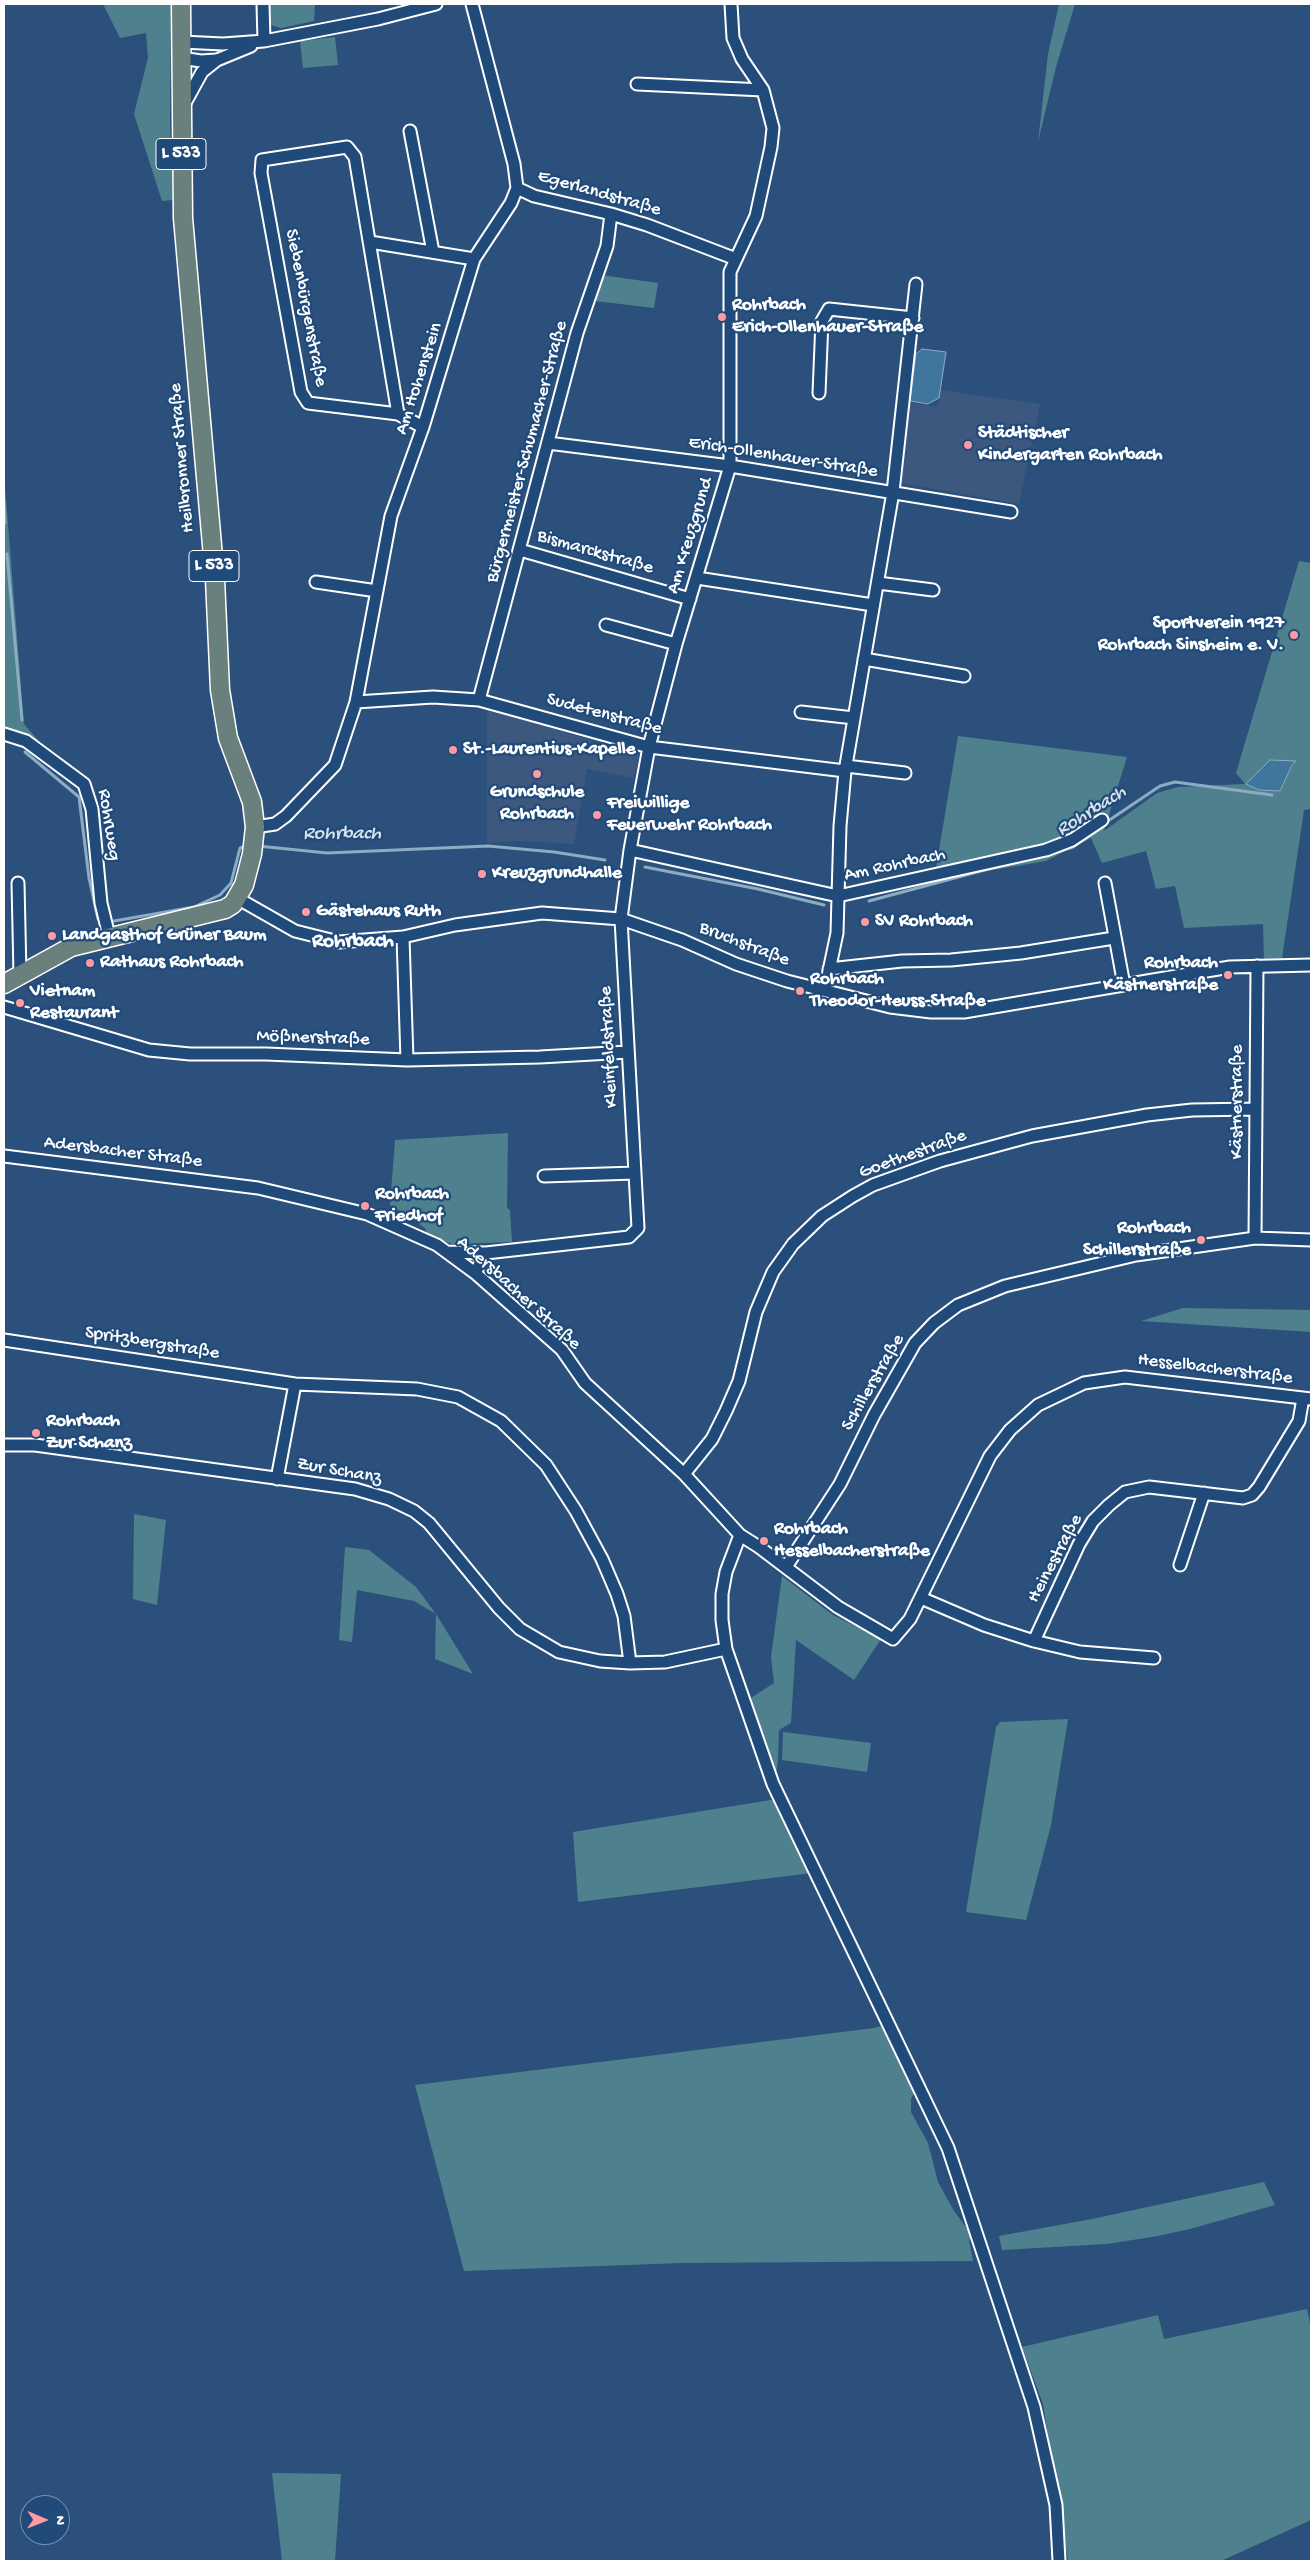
<!DOCTYPE html>
<html>
<head>
<meta charset="utf-8">
<style>
  body { margin:0 }
  #map { position:relative; width:1315px; height:2565px; overflow:hidden; background:#2c507c; font-family:"Gochi Hand",sans-serif }
  canvas { display:block }
  .frame { position:absolute; inset:0; border:5px solid #fff; pointer-events:none }
  .north { position:absolute; left:20px; top:2495px; width:50px; height:50px; box-sizing:border-box; background:#1f4a7a; border:1px solid #7992af; border-radius:50%; rotate:91deg; font-size:14px; font-weight:700; line-height:20px; text-align:center; color:#fff }
  .north::after { content:''; display:block; margin:auto; width:18px; height:22px; background:#ff9aa2; clip-path:polygon(50% 0,100% 100%,50% 72%,0 100%) }
</style>
</head>
<body>
<div id="map">
<canvas width="1315" height="2565"></canvas>
<div class="frame"></div>
<div class="north">N</div>
</div>
<script>
const ctx = document.querySelector('canvas').getContext('2d');
ctx.lineJoin = 'round';
function paint(path, color) {
  ctx.fillStyle = color;
  ctx.fill(path, 'evenodd');
}
function shape(rows) {
  const path = new Path2D();
  for (const r of rows) {
    path.moveTo(r[0], r[1]);
    for (let i = 2; i < r.length; i += 2) path.lineTo(r[i], r[i + 1]);
  }
  return path;
}
function strokePath(path, color, width, dash) {
  ctx.strokeStyle = color;
  ctx.lineWidth = width;
  ctx.lineCap = dash ? 'butt' : 'round';
  ctx.setLineDash(dash || []);
  ctx.stroke(path);
}
function write(font, color, halo, rows, align = 'center') {
  ctx.font = font + ' "Gochi Hand",sans-serif';
  ctx.lineWidth = 4.5;
  ctx.setLineDash([]);
  ctx.textBaseline = 'middle';
  ctx.strokeStyle = halo;
  ctx.fillStyle = color;
  for (const [text, x, y, turn = 0] of rows) {
    ctx.save();
    ctx.translate(x, y);
    ctx.rotate((+turn || 0) * Math.PI / 180);
    ctx.textAlign = isNaN(turn) ? turn : align;
    if (halo) ctx.strokeText(text, 0, 0);
    ctx.fillText(text, 0, 0);
    ctx.restore();
  }
}
paint(shape([
  [940,390,1040,404,1019,504,901,483,910,403,938,407],
  [487,709,639,755,634,778,587,769,574,844,519,841,487,843]
]), '#3c587e');
paint(shape([
  [103,4,171,4,170,122,173,200,162,201,134,114,148,58,146,33,120,38],
  [269,4,315,4,314,21,281,28,271,25],
  [1059,4,1075,4,1056,67,1038,142,1048,54],
  [335,37,338,65,303,68,300,41],
  [601,275,658,283,654,308,595,301],
  [4,474,24,724,38,740,35,744,4,730],
  [1299,561,1311,563,1311,809,1304,810,1282,958,1264,959,1263,924,1184,928,1175,886,1156,889,1146,851,1102,863,1091,838,1046,861,934,880,958,736,1127,757,1104,831,1157,793,1178,787,1245,784,1236,773],
  [1295,761,1279,791,1259,790],
  [508,1133,507,1208,510,1210,512,1242,452,1244,427,1235,425,1228,390,1205,395,1140],
  [1183,1308,1311,1310,1311,1332,1141,1321],
  [134,1514,166,1520,157,1605,133,1599],
  [345,1547,369,1550,416,1587,436,1614,473,1674,435,1659,436,1614,414,1601,357,1590,352,1642,339,1640],
  [782,1576,833,1615,881,1639,854,1680,796,1640,791,1723,779,1730,778,1761,775,1780,751,1698,774,1683,771,1657],
  [1068,1719,1051,1825,1026,1920,966,1912,996,1727,1000,1722],
  [783,1732,871,1743,867,1772,782,1760],
  [783,1798,820,1872,578,1902,573,1832],
  [892,2023,919,2082,911,2099,911,2112,928,2143,938,2182,954,2211,972,2235,969,2241,973,2261,682,2263,464,2271,415,2085,874,2028],
  [1264,2182,1275,2205,1190,2229,1158,2236,1107,2244,1002,2250,999,2236,1092,2219],
  [1307,2309,1311,2329,1311,2520,1221,2561,1068,2561,1043,2404,1022,2347,1158,2315,1164,2339],
  [272,2473,341,2474,335,2561,282,2561]
]), '#4e818d');
const water = shape([
  [922,349,946,352,939,398,928,404,910,401,916,354,922,349],
  [1270,760,1296,761,1292,765,1280,791,1259,790,1246,784,1270,760]
]);
paint(water, '#40759c');
strokePath(water, '#8cacc4', 1);
strokePath(shape([
  [4,501,5,523],
  [7,554,22,720],
  [25,752,79,797,89,878,98,919],
  [1105,823,1160,786,1175,782,1272,795],
  [258,846,327,853,488,846,554,852,605,860],
  [1057,852,1073,847,1088,836],
  [645,867,758,889,824,905],
  [869,901,1007,864],
  [114,921,194,907,220,895,231,883,240,848,246,846]
]), '#8cacc4', 3);
const minor = shape([
  [263,4,264,41],
  [472,4,514,164,517,188,534,196,611,214,647,225,736,259],
  [181,42,223,44,264,41,378,19,436,4],
  [181,58,201,61,216,60],
  [637,84,763,90],
  [185,103,202,72,217,60,251,46],
  [410,131,433,252],
  [370,242,474,259],
  [819,393,822,321,829,309,913,318],
  [398,414,355,157,347,147,262,160,261,173,301,392,308,403,398,414,423,427],
  [548,443,730,466,1011,512],
  [520,550,690,599],
  [697,578,873,605],
  [316,582,377,591],
  [878,583,933,590],
  [606,625,676,644],
  [864,659,964,676],
  [479,700,577,333,607,246,611,214],
  [356,702,433,697,479,700,649,747,845,771],
  [801,712,854,718],
  [4,734,26,741,84,784,92,809,101,903,109,936],
  [846,766,905,773],
  [255,827,275,824,286,816,335,765,356,702,391,516,423,427,474,259,511,203,517,188],
  [630,850,838,896,1046,850,1072,840,1102,820],
  [18,883,20,975],
  [1105,883,1124,985],
  [237,898,295,931,339,942,403,937,455,925,542,913,621,919,682,940,736,964,787,981,890,1007,931,1012,964,1012,1230,967,1311,965],
  [403,937,407,1060],
  [829,969,902,961,951,960,1021,953,1114,938],
  [825,990,837,933,840,826,845,771,893,492,916,284],
  [4,1007,149,1050,190,1054,266,1054,407,1060,540,1057,628,1052],
  [4,1156,258,1188,367,1214,437,1245,475,1273,562,1350,585,1383,684,1474,740,1535,759,1547,838,1607,893,1639,910,1619,990,1456,1010,1430,1038,1405,1084,1383,1125,1377,1311,1399],
  [544,1176,635,1173],
  [1255,1238,1257,966],
  [447,1252,486,1253],
  [475,1273,486,1253,629,1237,638,1228,621,919,630,850,649,747,676,644,730,466,730,272,756,216,771,147,773,128,763,90,742,59,733,38,731,4],
  [4,1340,295,1384,417,1389,458,1397,501,1421,546,1465,576,1511,602,1559,617,1594,624,1616,630,1663],
  [4,1445,35,1445,355,1489,389,1499,414,1511,429,1523,499,1608,520,1629,559,1652,600,1661,630,1663,665,1662,726,1649],
  [684,1474,712,1439,726,1411,739,1381,756,1312,773,1272,793,1244,822,1216,853,1196,873,1185,940,1161,1032,1136,1147,1115,1192,1110,1255,1109],
  [277,1479,295,1384],
  [740,1535,726,1572,722,1594,722,1620,726,1649,773,1784,948,2148,1034,2407,1056,2505,1059,2561],
  [1180,1565,1204,1493],
  [786,1567,840,1484,874,1415,915,1343,934,1323,958,1305,1005,1286,1136,1255,1255,1238,1311,1240],
  [921,1598,984,1625,1034,1641,1080,1652,1154,1658],
  [1034,1641,1079,1544,1093,1521,1109,1505,1125,1492,1149,1487,1243,1498,1252,1495,1259,1487,1299,1421,1303,1398]
]);
const primary = shape([
  [4,984,71,947,225,909,233,904,244,885,252,854,255,827,252,802,228,738,220,690,215,579,183,218,181,4]
]);
strokePath(minor, '#fff', 15);
strokePath(primary, '#fff', 21);
strokePath(minor, '#1f4a7a', 11);
strokePath(primary, '#6a807c', 18);
for (const [x, y, r, color] of [
  [722,317,5,"#ff9aa2"],
  [968,445,5,"#ff9aa2"],
  [1294,635,5,"#ff9aa2"],
  [453,750,5,"#ff9aa2"],
  [537,774,5,"#ff9aa2"],
  [597,815,5,"#ff9aa2"],
  [482,874,5,"#ff9aa2"],
  [306,912,5,"#ff9aa2"],
  [865,922,5,"#ff9aa2"],
  [52,936,5,"#ff9aa2"],
  [90,963,5,"#ff9aa2"],
  [1228,975,5,"#ff9aa2"],
  [800,991,5,"#ff9aa2"],
  [20,1003,5,"#ff9aa2"],
  [365,1206,5,"#ff9aa2"],
  [1201,1240,5,"#ff9aa2"],
  [36,1433,5,"#ff9aa2"],
  [764,1541,5,"#ff9aa2"]
]) {
  const dot = new Path2D();
  dot.arc(x, y, r, 0, 2 * Math.PI);
  ctx.fillStyle = color;
  ctx.fill(dot);
  strokePath(dot, '#1f4a7a', 2);
}
for (const [x, y, w] of [
  [181,154,50],
  [214,566,50]
]) {
  const box = new Path2D();
  box.roundRect(x - w / 2, y - 15.5, w, 31, 4);
  ctx.fillStyle = '#1f4a7a';
  ctx.fill(box);
  strokePath(box, '#fff', 1);
}
write('bold 18px', '#fff', null, [
  ["L 533",181,154],
  ["L 533",214,566]
]);
write('19px', '#fff', '#1f4a7a', [
  ["Egerlandstraße",599,194,16],
  ["Siebenbürgenstraße",305,308,79],
  ["Am Hohenstein",420,379,-72],
  ["Bürgermeister-Schumacher-Straße",528,452,-75],
  ["Heilbronner Straße",183,458,-95],
  ["Erich-Ollenhauer-Straße",783,458,9],
  ["Am Kreuzgrund",691,536,-73],
  ["Bismarckstraße",595,553,16],
  ["Sudetenstraße",604,715,15],
  ["Rohrweg",108,825,81],
  ["Am Rohrbach",895,866,-12],
  ["Bruchstraße",744,945,21],
  ["Mößnerstraße",313,1039,2],
  ["Kleinfeldstraße",610,1047,-93],
  ["Kästnerstraße",1238,1102,-90],
  ["Adersbacher Straße",123,1153,7],
  ["Goethestraße",913,1155,-20],
  ["Adersbacher Straße",518,1294,42],
  ["Spritzbergstraße",152,1344,9],
  ["Hesselbacherstraße",1215,1370,7],
  ["Schillerstraße",874,1383,-60],
  ["Zur Schanz",339,1472,10],
  ["Heinestraße",1056,1559,-62]
]);
write('bold 19px', '#fff', '#1f4a7a', [
  ["Rohrbach",732,306],
  ["Erich-Ollenhauer-Straße",732,328],
  ["Städtischer",978,434],
  ["Kindergarten Rohrbach",978,456],
  ["Sportverein 1927",1284,624,"right"],
  ["Rohrbach Sinsheim e. V.",1284,646,"right"],
  ["St.-Laurentius-Kapelle",463,750],
  ["Grundschule",537,793,"center"],
  ["Rohrbach",537,815,"center"],
  ["Freiwillige",607,804],
  ["Feuerwehr Rohrbach",607,826],
  ["Kreuzgrundhalle",492,874],
  ["Gästehaus Ruth",316,912],
  ["SV Rohrbach",875,922],
  ["Landgasthof Grüner Baum",62,936],
  ["Rathaus Rohrbach",100,963],
  ["Rohrbach",1218,964,"right"],
  ["Kästnerstraße",1218,986,"right"],
  ["Rohrbach",810,980],
  ["Theodor-Heuss-Straße",810,1002],
  ["Vietnam",30,992],
  ["Restaurant",30,1014],
  ["Rohrbach",375,1195],
  ["Friedhof",375,1217],
  ["Rohrbach",1191,1229,"right"],
  ["Schillerstraße",1191,1251,"right"],
  ["Rohrbach",46,1422],
  ["Zur Schanz",46,1444],
  ["Rohrbach",774,1530],
  ["Hesselbacherstraße",774,1552]
], 'left');
write('italic 20px', '#d9e3eb', '#1f4a7a', [
  ["Rohrbach",1092,812,-32],
  ["Rohrbach",342,835]
]);
write('bold 21px', '#fff', '#1f4a7a', [
  ["Rohrbach",353,943]
]);
</script>
</body>
</html>
